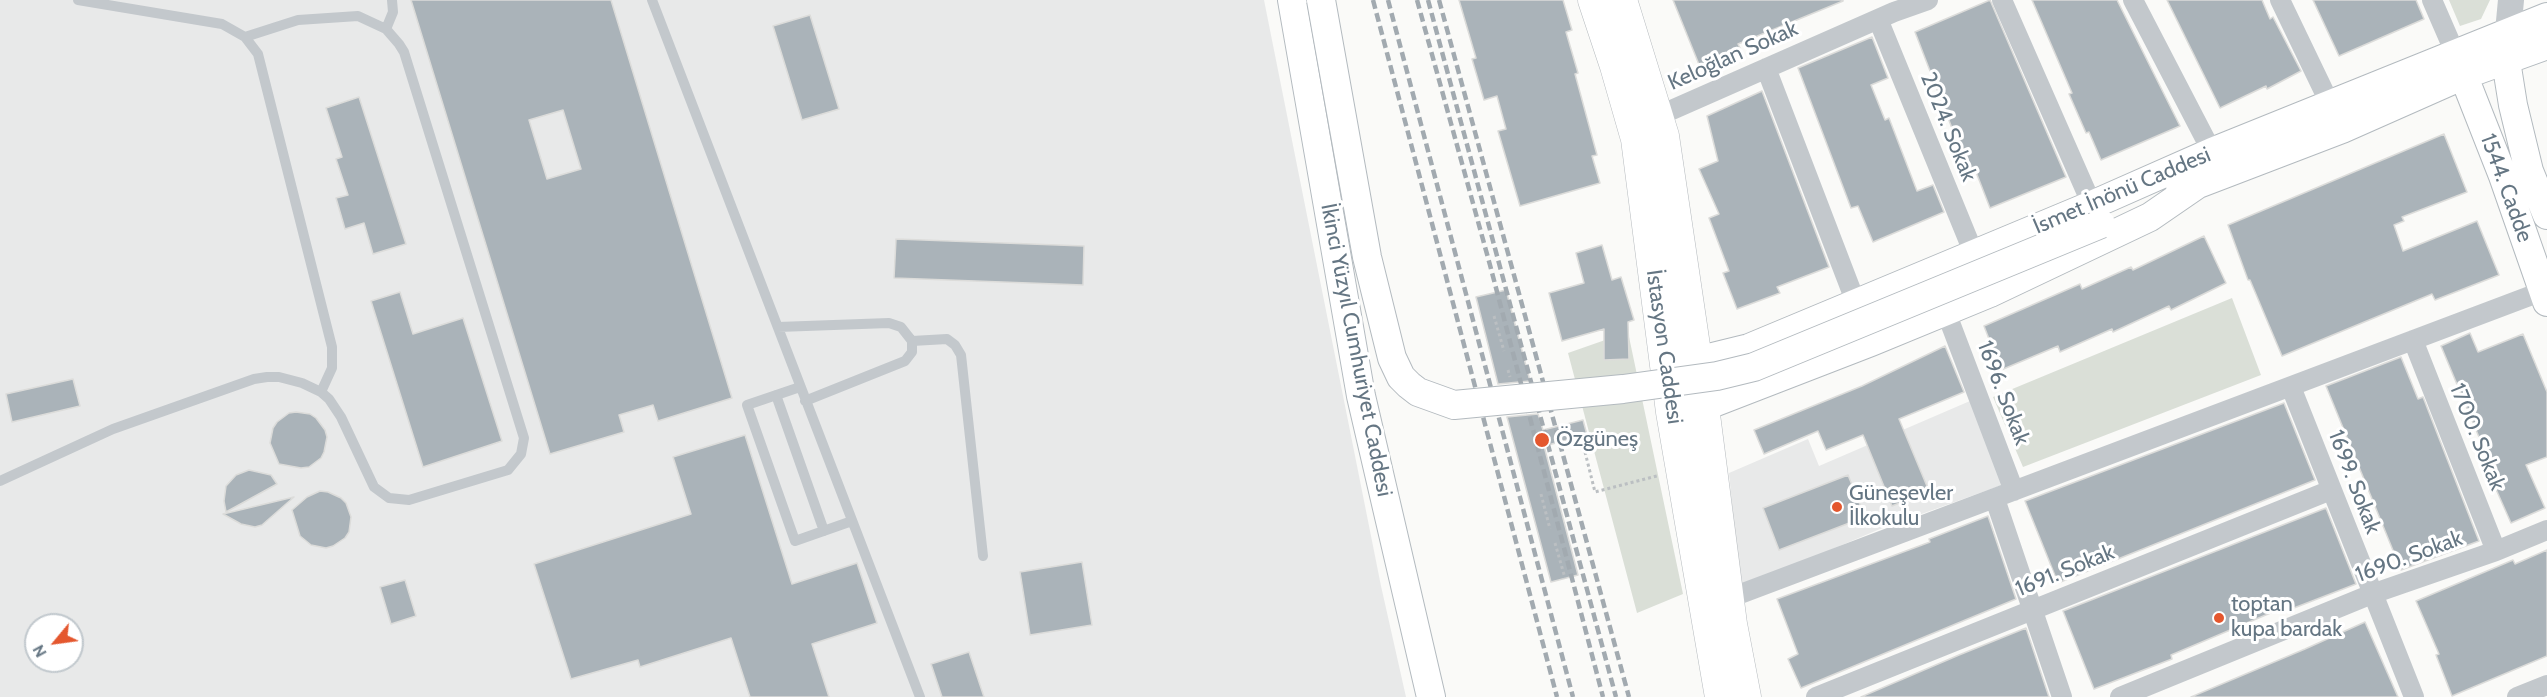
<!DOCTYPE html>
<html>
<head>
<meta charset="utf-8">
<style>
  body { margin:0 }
  #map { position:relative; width:2547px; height:697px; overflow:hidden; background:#fafaf8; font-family:Cabin,sans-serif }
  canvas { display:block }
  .north { position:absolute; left:24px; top:613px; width:60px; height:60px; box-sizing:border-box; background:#fff; border:2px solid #c1c8cd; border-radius:50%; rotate:241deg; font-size:16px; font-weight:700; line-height:24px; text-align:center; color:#657683 }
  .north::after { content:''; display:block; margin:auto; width:21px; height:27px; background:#e4572e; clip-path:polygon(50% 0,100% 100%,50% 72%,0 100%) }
</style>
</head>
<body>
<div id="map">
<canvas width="2547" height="697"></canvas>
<div class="north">N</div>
</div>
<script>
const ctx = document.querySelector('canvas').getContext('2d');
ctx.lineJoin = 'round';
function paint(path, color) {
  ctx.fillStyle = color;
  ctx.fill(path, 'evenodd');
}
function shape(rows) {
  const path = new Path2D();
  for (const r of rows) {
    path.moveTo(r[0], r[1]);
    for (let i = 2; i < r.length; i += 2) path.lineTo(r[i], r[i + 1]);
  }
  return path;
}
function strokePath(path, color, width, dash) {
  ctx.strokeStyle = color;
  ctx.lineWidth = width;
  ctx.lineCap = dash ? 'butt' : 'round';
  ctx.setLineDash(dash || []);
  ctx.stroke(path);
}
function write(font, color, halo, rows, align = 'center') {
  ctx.font = font + ' Cabin,sans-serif';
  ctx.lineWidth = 6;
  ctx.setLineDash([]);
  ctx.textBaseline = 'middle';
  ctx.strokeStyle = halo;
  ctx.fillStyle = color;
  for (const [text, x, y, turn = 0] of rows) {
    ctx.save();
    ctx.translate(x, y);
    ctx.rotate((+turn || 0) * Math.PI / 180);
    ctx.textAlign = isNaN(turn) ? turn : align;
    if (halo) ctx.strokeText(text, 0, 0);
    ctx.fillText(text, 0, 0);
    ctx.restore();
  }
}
paint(shape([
  [0,0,1264,0,1381,586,1406,697,0,697],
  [36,625,72,625,72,661,36,661],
  [1970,401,2002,485,1880,529,1740,588,1729,473,1808,439,1819,466]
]), '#e8e9e9');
paint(shape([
  [2449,0,2490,0,2481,19,2460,26],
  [2232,298,2261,375,2023,467,1993,397],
  [1628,332,1683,594,1637,613,1568,353]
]), '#dadfd7');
const building = shape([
  [411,0,611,0,732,398,658,421,653,405,619,415,624,432,550,454,411,0],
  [563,110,581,169,547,179,529,120,563,110],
  [1459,0,1563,0,1572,30,1566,32,1578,73,1575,74,1597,155,1592,156,1600,183,1520,206,1498,131,1506,129,1497,96,1484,100,1472,59,1476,58,1459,0],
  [1673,0,1843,0,1843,1,1738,44,1741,50,1700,67,1673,0],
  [1990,0,2066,177,1990,208,1976,172,1970,175,1915,32,1990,0],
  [2032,0,2117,0,2180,126,2101,160,2089,132,2086,133,2069,94,2072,93,2032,0],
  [2167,0,2262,0,2270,19,2273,17,2301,71,2267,89,2266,86,2220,108,2167,0],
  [2313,0,2416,0,2424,19,2339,56,2313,0],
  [810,15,839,109,802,120,773,26,810,15],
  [1872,37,1888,78,1871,85,1885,120,1889,118,1917,191,1933,185,1944,212,1873,242,1858,206,1851,208,1798,68,1872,37],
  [1762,91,1829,267,1777,287,1780,293,1737,309,1723,273,1729,271,1709,218,1719,214,1699,169,1718,161,1707,116,1762,91],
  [359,97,406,244,373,254,364,223,345,229,336,198,348,195,336,159,342,157,326,108,359,97],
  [2444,134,2467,192,2402,217,2404,221,2394,225,2403,251,2477,221,2499,275,2435,300,2432,294,2282,356,2250,280,2248,280,2228,225,2444,134],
  [2204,236,2226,283,2171,310,2169,306,2113,332,2112,329,2060,352,2058,346,2001,370,1984,326,2080,284,2082,289,2131,267,2133,270,2204,236],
  [896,239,1084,246,1083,285,894,278,896,239],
  [1602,245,1612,280,1621,277,1634,320,1628,322,1629,359,1604,360,1604,329,1562,341,1549,293,1584,283,1576,253,1602,245],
  [1506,290,1530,381,1498,384,1476,297,1506,290],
  [400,292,413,334,463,318,502,441,423,467,371,301,400,292],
  [2470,333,2478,352,2523,334,2547,392,2547,457,2526,465,2545,508,2511,523,2495,487,2499,485,2441,346,2470,333],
  [1945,346,1964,392,1899,419,1929,491,1892,506,1863,435,1826,450,1818,431,1764,454,1754,430,1862,386,1945,346],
  [2401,357,2418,399,2423,397,2479,541,2401,570,2326,386,2401,357],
  [73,379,80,406,12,422,6,394,73,379],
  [2284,403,2315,480,2058,583,2025,501,2284,403],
  [296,412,310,414,316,418,325,430,327,437,324,452,321,458,309,467,301,468,279,464,270,443,273,428,277,422,289,413,296,412],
  [1538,414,1543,430,1583,420,1587,435,1544,446,1578,575,1551,582,1507,417,1538,414],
  [745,435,792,584,857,563,877,623,812,644,829,697,750,697,731,638,640,667,638,660,571,679,534,564,691,514,673,457,745,435],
  [249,470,271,475,277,484,226,512,224,501,226,486,236,475,249,470],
  [1848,475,1865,517,1779,550,1763,508,1848,475],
  [320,491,328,492,341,498,346,503,351,517,349,532,345,538,333,546,326,548,311,545,300,536,292,510,307,497,320,491],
  [294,497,262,525,255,527,241,524,223,514,294,497],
  [2326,508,2356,584,2281,613,2280,609,2171,655,2172,659,2094,689,2063,611,2326,508],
  [1988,516,2016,599,1801,688,1788,659,1798,654,1777,599,1930,542,1929,539,1988,516],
  [2547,550,2547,656,2452,696,2436,655,2439,654,2416,601,2513,560,2515,564,2547,550],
  [1082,562,1092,625,1030,635,1020,572,1082,562],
  [405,580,416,616,391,624,380,587,405,580],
  [2365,622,2398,697,2191,697,2305,649,2365,622],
  [2026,628,2049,697,1861,697,1959,655,2026,628],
  [969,652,984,697,942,697,931,664,969,652]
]);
paint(building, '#aab3b9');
strokePath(building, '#dcdcda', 1.5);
const secondary = shape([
  [1292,0,1361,396,1431,697],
  [2507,43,2506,61,2513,105,2529,171,2547,215],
  [2457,59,2503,176,2547,302],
  [2180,191,2342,129,2464,75,2547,45],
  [1696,361,1749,348,2092,205,2212,152,2547,17],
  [1703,407,1871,342,1990,293,2150,217,2198,184]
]);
const primary = shape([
  [1594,0,1616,66,1637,139,1672,412,1721,697],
  [1621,0,1663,136,1703,407,1731,624,1745,697]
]);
strokePath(secondary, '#b3babf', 30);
strokePath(primary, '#b5babe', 33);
strokePath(shape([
  [1494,316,1504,351],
  [1508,370,1510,377],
  [1585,452,1595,492,1657,476],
  [1541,494,1550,529],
  [1555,543,1565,578]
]), '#bbbfc2', 3, [3, 3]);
strokePath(shape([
  [78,0,222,24,245,37,258,54,332,347,332,368,321,392],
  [652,0,920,697],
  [386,29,393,12,392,0],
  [778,327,889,323,901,327,912,341,912,352,905,361,805,401],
  [912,341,947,339,955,345,961,355,983,556],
  [800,387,747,405,795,541,852,521],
  [776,395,824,531],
  [0,481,113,429,254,379,267,377,279,377,302,383,321,392,329,399,341,417,374,487,389,498,409,500,508,470,521,454,524,438,404,52,399,44,386,29,358,16,298,20,245,37]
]), '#c3c8cc', 10);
strokePath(shape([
  [2002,0,2092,205],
  [2133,0,2212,152],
  [2280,0,2330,104],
  [2432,0,2455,53],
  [1878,19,1974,254],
  [1766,68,1856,303],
  [1658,116,1894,12,1928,0],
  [1946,312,2014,491],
  [2413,340,2496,551],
  [2291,387,2414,697],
  [1995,499,2062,697],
  [1727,599,2543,291],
  [1816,697,2331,490],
  [2120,697,2372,594,2496,551,2547,530],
  [2517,697,2547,685]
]), '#c3c8cc', 20);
strokePath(shape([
  [2508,32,2511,0]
]), '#c3c8cc', 26);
strokePath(secondary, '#fff', 28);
strokePath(primary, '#fff', 32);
strokePath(shape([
  [1373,0,1557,697],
  [1388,0,1573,697],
  [1417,0,1490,265,1603,697],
  [1428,0,1616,697],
  [1439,0,1629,697]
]), '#a2aab0', 4.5, [9, 4.5]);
const secondaryBridge = shape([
  [1321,0,1367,257,1392,358,1401,377,1409,385,1418,392,1454,405,1623,389,1717,376,1754,367,2101,224]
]);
strokePath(secondaryBridge, '#b3babf', 30, []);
strokePath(secondaryBridge, '#fff', 28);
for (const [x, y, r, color] of [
  [1542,440,8,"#e4572e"],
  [1837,507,6,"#e4572e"],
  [2219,618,6,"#e4572e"]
]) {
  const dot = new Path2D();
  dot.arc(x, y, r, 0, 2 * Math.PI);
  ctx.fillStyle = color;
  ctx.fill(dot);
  strokePath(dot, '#fff', 2);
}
write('22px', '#657683', '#fff', [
  ["Keloğlan Sokak",1733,56,-24],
  ["2024. Sokak",1948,127,68],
  ["1544. Cadde",2506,188,70],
  ["İsmet İnönü Caddesi",2122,191,-23],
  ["İstasyon Caddesi",1664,347,82],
  ["İkinci Yüzyıl Cumhuriyet Caddesi",1356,350,79],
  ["1696. Sokak",2003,393,69],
  ["1700. Sokak",2477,437,68],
  ["1699. Sokak",2354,482,69],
  ["1690. Sokak",2409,557,-20],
  ["1691. Sokak",2065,571,-22]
]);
write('22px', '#657683', '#fff', [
  ["Özgüneş",1556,440],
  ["Güneşevler",1849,494],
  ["İlkokulu",1849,519],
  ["toptan",2231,605],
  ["kupa bardak",2231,630]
], 'left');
</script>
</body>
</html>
